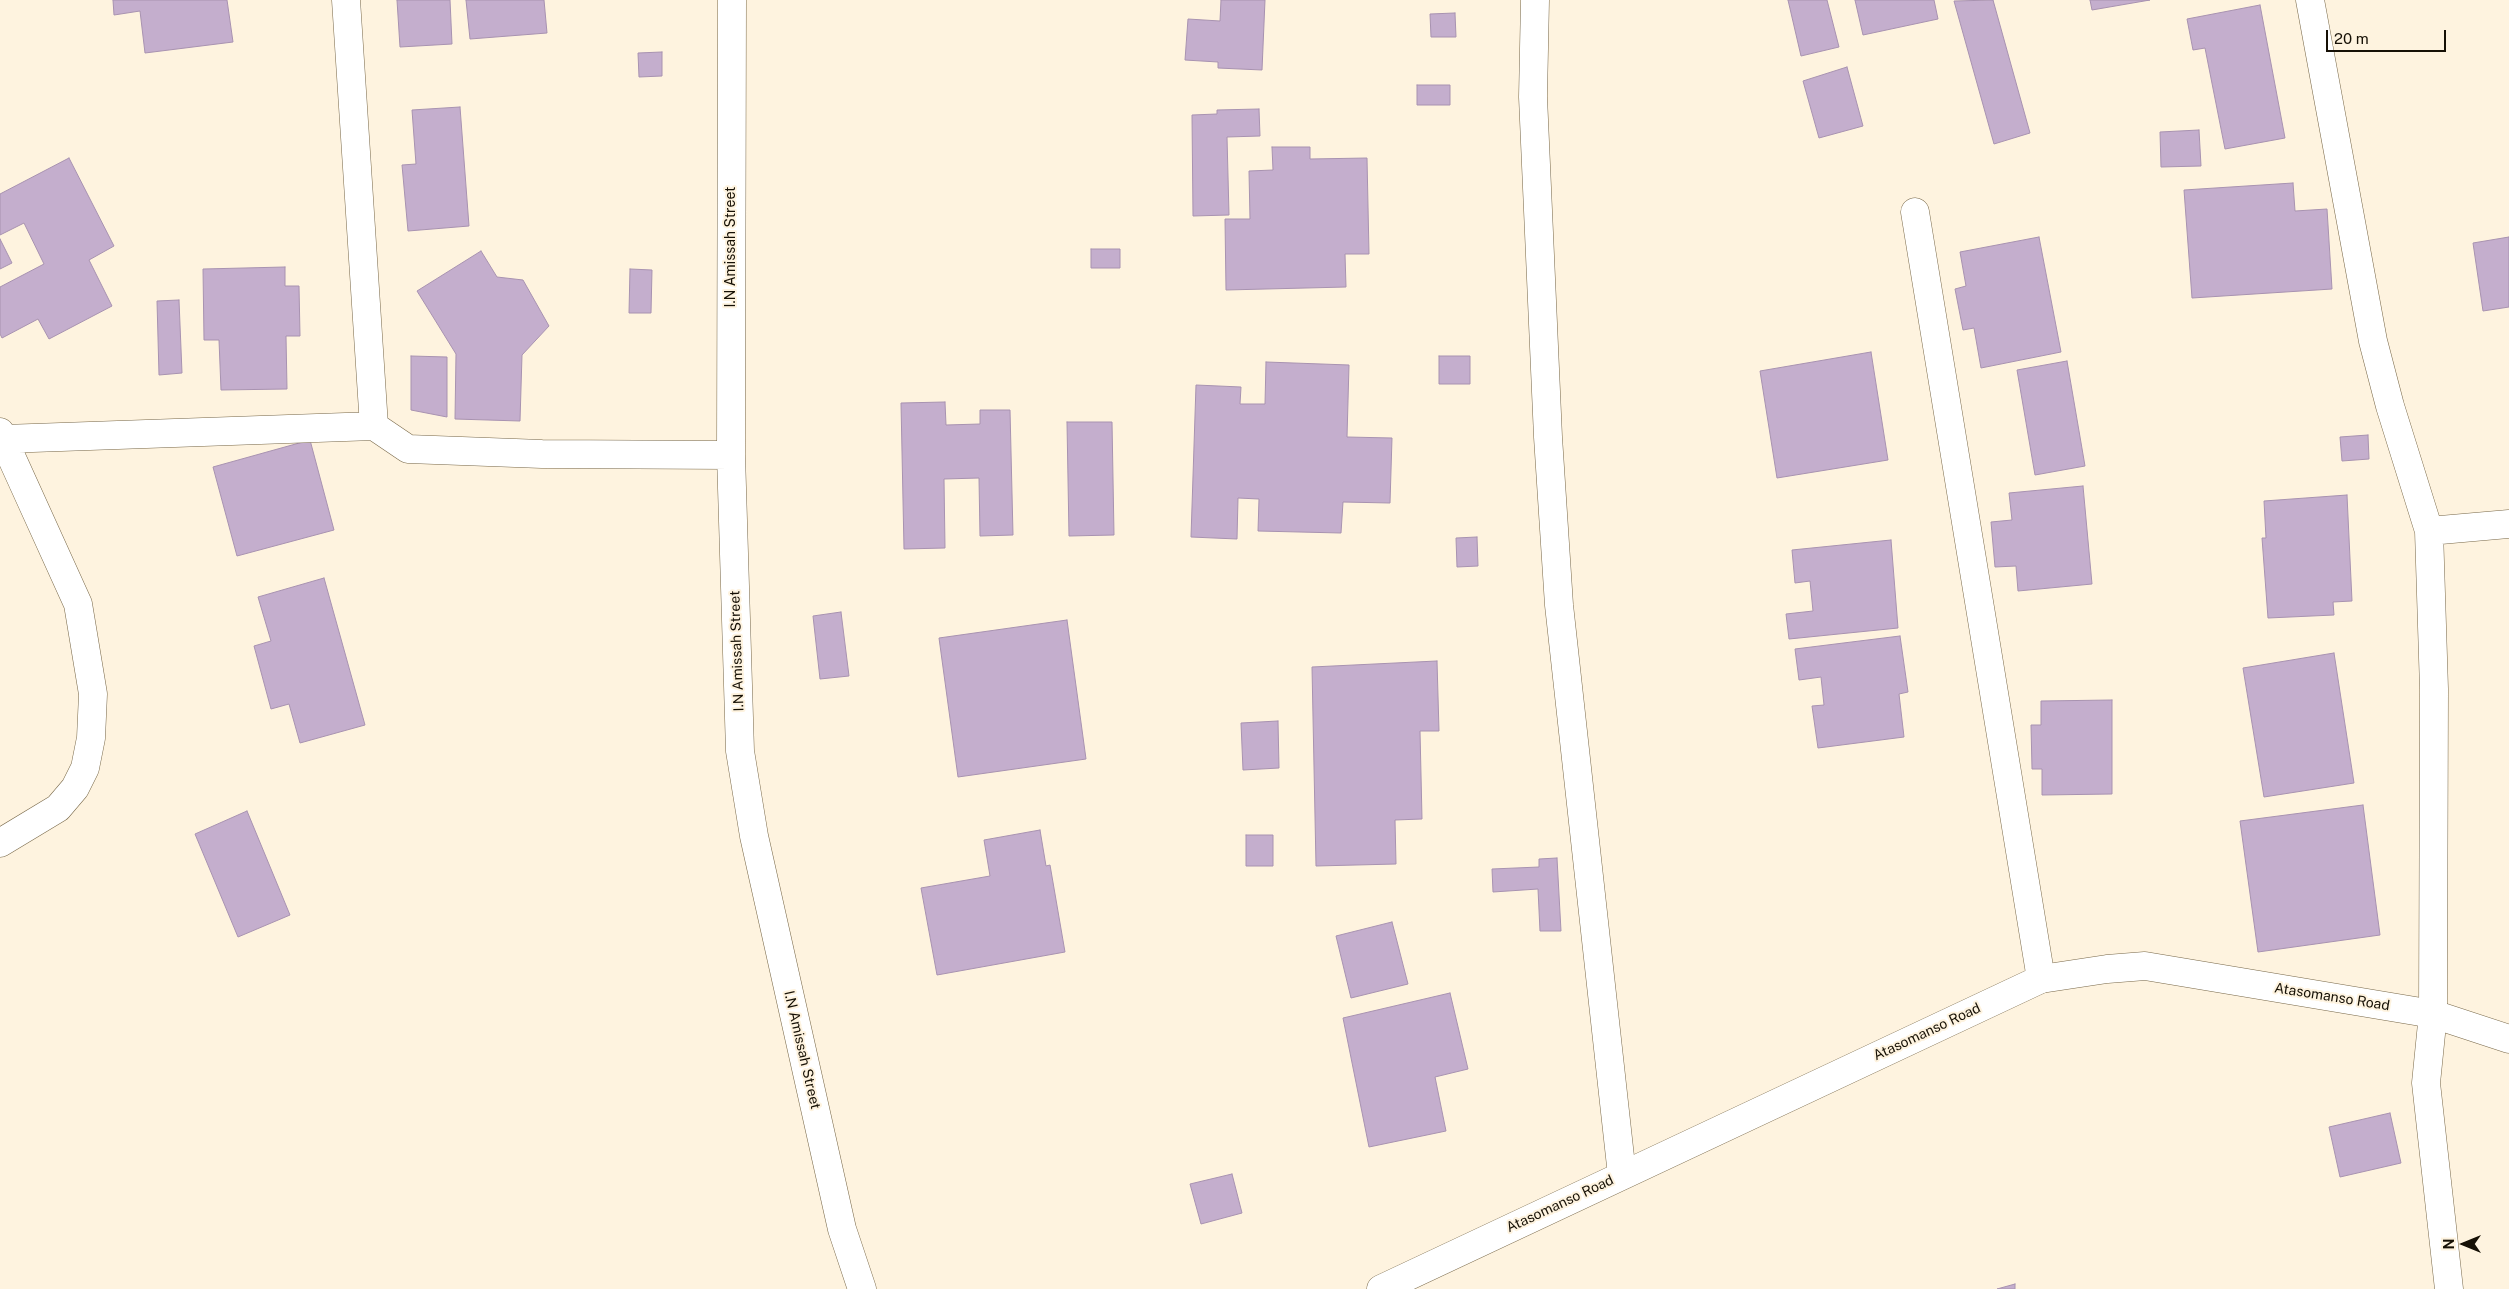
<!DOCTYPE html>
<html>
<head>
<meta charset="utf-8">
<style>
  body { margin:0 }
  #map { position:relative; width:2509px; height:1289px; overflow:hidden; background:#fef3df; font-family:"Public Sans",sans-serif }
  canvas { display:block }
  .north { position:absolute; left:2439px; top:1219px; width:50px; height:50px; -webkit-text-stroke:4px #fef3df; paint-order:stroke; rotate:270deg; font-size:14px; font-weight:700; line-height:20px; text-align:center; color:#161005 }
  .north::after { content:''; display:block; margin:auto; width:18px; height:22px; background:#161005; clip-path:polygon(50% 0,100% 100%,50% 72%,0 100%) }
  .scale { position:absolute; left:2326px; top:30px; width:120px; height:22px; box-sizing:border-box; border:2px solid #161005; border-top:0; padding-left:6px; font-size:15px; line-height:18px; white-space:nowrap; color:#161005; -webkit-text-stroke:4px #fef3df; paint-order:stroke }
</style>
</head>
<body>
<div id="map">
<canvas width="2509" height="1289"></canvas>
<div class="north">N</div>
<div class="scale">20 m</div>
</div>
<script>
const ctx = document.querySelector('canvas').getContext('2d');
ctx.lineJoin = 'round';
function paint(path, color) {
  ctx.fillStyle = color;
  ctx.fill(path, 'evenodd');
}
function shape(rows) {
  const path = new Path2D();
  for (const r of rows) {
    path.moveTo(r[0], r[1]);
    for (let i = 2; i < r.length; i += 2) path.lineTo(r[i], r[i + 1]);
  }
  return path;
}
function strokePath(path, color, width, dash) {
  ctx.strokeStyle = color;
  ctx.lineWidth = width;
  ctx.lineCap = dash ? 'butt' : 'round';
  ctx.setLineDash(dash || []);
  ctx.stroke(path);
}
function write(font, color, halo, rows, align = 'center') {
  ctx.font = font + ' "Public Sans",sans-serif';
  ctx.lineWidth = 4;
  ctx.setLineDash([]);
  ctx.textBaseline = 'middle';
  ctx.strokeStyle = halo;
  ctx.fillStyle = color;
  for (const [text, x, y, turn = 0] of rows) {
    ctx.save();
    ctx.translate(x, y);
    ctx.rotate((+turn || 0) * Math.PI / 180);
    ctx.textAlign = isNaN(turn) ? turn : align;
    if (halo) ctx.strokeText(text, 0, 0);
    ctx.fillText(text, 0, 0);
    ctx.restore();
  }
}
const building = shape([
  [113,0,227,0,233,42,145,53,140,11,114,15,113,0],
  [397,0,450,0,452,44,400,47,397,0],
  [466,0,544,0,547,33,470,39,466,0],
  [1221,0,1265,0,1262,70,1218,68,1218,62,1185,60,1188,19,1220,21,1221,0],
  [1788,0,1827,0,1839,47,1801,56,1788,0],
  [1855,0,1934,0,1938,19,1863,35,1855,0],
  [1993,0,2030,133,1994,144,1954,1,1993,0],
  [2090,0,2150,0,2092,10,2090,0],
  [2260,5,2285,138,2225,149,2205,48,2193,50,2187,19,2260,5],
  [1455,13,1456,37,1431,37,1430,14,1455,13],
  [662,52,662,76,639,77,638,53,662,52],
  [1847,67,1863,126,1819,138,1803,81,1847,67],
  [1417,85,1450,85,1450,105,1417,105,1417,85],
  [460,107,469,226,408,231,402,165,416,164,412,110,460,107],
  [1259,109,1260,136,1227,137,1229,215,1193,216,1192,115,1217,114,1217,110,1259,109],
  [2199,130,2201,166,2161,167,2160,132,2199,130],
  [1272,147,1310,147,1310,159,1367,158,1369,254,1345,254,1346,287,1226,290,1225,219,1250,219,1249,171,1273,170,1272,147],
  [69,158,114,246,89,260,112,306,49,339,38,319,2,338,0,334,0,287,44,264,24,223,0,235,0,194,69,158],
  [2293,183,2295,211,2327,209,2332,289,2192,298,2184,190,2293,183],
  [2039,237,2061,352,1981,368,1974,328,1963,330,1955,289,1966,286,1960,252,2039,237],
  [2509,237,2509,307,2483,311,2473,243,2509,237],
  [0,239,12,263,0,269,0,239],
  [1091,249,1120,249,1120,268,1091,268,1091,249],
  [481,251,497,277,523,280,549,326,522,355,520,421,455,419,456,354,417,291,481,251],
  [285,267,285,286,299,286,300,336,286,336,287,389,221,390,219,340,204,340,203,269,285,267],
  [630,269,652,270,651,313,629,313,630,269],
  [179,300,182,373,159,375,157,301,179,300],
  [1871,352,1888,460,1777,478,1760,371,1871,352],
  [411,356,447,357,447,417,411,410,411,356],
  [1439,356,1470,356,1470,384,1439,384,1439,356],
  [2067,361,2085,466,2035,475,2017,370,2067,361],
  [1266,362,1349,365,1347,437,1392,438,1390,503,1343,502,1341,533,1258,531,1259,499,1238,498,1237,539,1191,537,1196,385,1241,387,1240,404,1265,404,1266,362],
  [945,402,946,425,980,424,980,410,1010,410,1013,535,980,536,979,478,944,479,945,548,904,549,901,403,945,402],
  [1067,422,1112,422,1114,535,1069,536,1067,422],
  [2368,435,2369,459,2342,461,2340,437,2368,435],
  [310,440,334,530,237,556,213,467,310,440],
  [2083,486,2092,584,2018,591,2016,566,1995,567,1991,522,2012,520,2009,493,2083,486],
  [2347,495,2352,601,2333,602,2334,615,2268,618,2262,538,2266,538,2264,501,2347,495],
  [1477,537,1478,566,1457,567,1456,538,1477,537],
  [1891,540,1898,628,1789,639,1786,614,1813,611,1810,581,1795,583,1792,550,1891,540],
  [324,578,365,725,300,743,289,704,271,709,254,646,271,641,258,597,324,578],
  [841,612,849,676,820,679,813,616,841,612],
  [1067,620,1086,759,958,777,939,638,1067,620],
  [1900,636,1908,692,1899,694,1904,737,1818,748,1812,706,1824,705,1821,677,1799,680,1795,649,1900,636],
  [2334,653,2354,783,2264,797,2243,668,2334,653],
  [1437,661,1439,731,1420,731,1422,819,1395,820,1396,864,1316,866,1312,667,1437,661],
  [2112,700,2112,794,2042,795,2042,769,2032,769,2031,725,2041,725,2041,701,2112,700],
  [1278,721,1279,768,1243,770,1241,723,1278,721],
  [2363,805,2380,935,2258,952,2240,821,2363,805],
  [247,811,290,915,238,937,195,834,247,811],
  [1040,830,1046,866,1050,865,1065,952,937,975,921,888,990,876,984,840,1040,830],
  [1246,835,1273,835,1273,866,1246,866,1246,835],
  [1557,858,1561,931,1540,931,1538,889,1493,892,1492,869,1539,867,1539,859,1557,858],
  [1392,922,1408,984,1351,998,1336,936,1392,922],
  [1450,993,1468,1069,1435,1077,1446,1131,1369,1147,1343,1018,1450,993],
  [2390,1113,2401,1163,2340,1177,2329,1127,2390,1113],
  [1232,1174,1242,1213,1201,1224,1190,1184,1232,1174],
  [2015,1284,2015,1289,1997,1289,2015,1284]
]);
paint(building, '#c4aecd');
strokePath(building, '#a892b0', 1);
const minor = shape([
  [346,0,374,426],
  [732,0,731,455,740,751,754,836,842,1229,862,1289],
  [1535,0,1533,97,1548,437,1559,605,1622,1175],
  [2310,0,2373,341,2390,406,2429,531,2434,689,2433,1014,2426,1083,2449,1289],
  [1915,212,2041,979],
  [0,432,78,604,93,694,91,738,85,768,75,788,58,808,0,843],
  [4,439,374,426,408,449,542,454,731,455],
  [2429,531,2509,524]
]);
const tertiary = shape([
  [1381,1289,2041,979,2107,969,2145,966,2433,1014,2509,1039]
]);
strokePath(minor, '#786849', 29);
strokePath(tertiary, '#786849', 29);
strokePath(minor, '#fff', 28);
strokePath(tertiary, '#fff', 28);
write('14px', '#161005', '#fef3df', [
  ["I.N Amissah Street",731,247,-90],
  ["I.N Amissah Street",737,651,-92],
  ["Atasomanso Road",2332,997,9],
  ["Atasomanso Road",1927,1032,-25],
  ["I.N Amissah Street",802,1050,77],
  ["Atasomanso Road",1560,1204,-25]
]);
</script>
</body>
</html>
